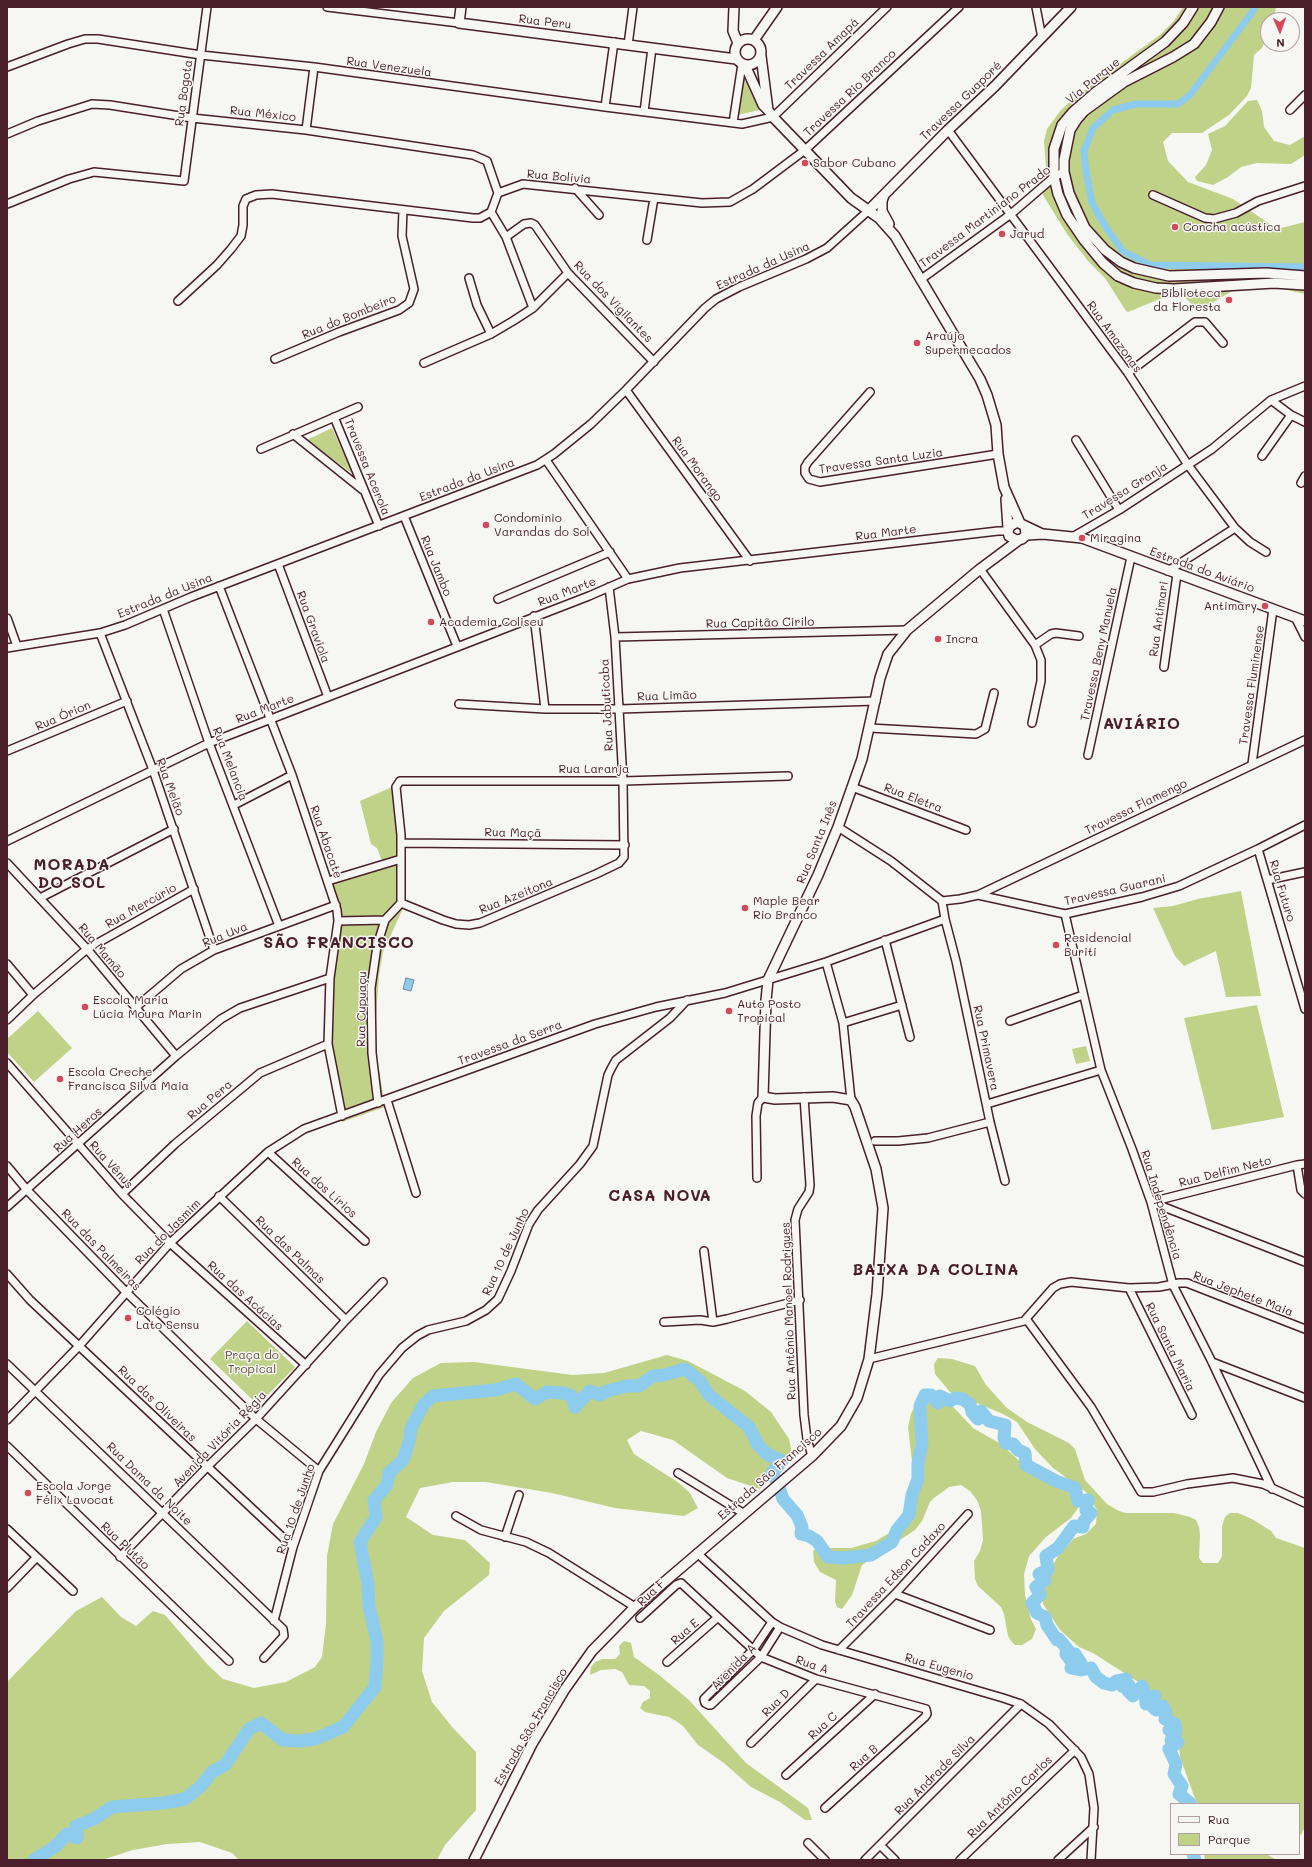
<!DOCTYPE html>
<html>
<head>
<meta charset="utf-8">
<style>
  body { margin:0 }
  #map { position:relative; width:1312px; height:1867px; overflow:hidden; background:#f6f6f2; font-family:Mali,sans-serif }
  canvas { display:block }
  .frame { position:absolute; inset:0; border:8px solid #4a1f2b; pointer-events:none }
  .legend { position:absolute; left:1170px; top:1803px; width:130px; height:52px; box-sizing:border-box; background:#f6f6f2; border:1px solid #b1a0a2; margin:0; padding:5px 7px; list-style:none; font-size:12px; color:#4a1f2b }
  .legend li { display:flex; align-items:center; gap:8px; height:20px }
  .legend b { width:20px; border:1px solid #b1a0a2 }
  .north { position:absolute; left:1260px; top:12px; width:40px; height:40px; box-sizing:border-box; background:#f6f6f2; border:1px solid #b1a0a2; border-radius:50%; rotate:178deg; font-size:11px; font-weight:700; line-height:16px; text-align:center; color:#4a1f2b }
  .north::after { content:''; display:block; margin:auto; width:14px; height:18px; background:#d1495b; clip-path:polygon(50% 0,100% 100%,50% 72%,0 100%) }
</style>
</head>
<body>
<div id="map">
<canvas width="1312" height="1867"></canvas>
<div class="frame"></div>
<ul class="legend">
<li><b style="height:5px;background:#f6f6f2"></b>Rua</li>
<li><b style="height:11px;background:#bfd287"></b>Parque</li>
</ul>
<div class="north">N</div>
</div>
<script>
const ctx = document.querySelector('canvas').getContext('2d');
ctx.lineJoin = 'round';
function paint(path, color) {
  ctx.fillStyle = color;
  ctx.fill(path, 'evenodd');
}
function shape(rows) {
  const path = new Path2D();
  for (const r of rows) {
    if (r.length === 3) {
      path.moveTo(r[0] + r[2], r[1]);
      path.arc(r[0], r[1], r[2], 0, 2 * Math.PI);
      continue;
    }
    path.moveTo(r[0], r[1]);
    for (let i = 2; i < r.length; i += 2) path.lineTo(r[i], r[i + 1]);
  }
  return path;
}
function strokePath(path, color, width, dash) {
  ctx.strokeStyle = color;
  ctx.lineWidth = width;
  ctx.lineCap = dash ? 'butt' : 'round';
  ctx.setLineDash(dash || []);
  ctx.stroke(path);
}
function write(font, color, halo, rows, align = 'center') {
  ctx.font = font + ' Mali,sans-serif';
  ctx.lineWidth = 3;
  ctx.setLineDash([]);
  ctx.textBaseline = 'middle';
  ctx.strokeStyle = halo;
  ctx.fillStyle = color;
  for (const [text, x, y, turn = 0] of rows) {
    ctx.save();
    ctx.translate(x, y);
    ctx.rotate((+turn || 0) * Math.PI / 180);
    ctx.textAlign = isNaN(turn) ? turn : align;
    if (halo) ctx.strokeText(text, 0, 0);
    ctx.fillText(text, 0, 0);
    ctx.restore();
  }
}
paint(shape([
  [1183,7,1276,7,1274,20,1268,20,1268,35,1262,48,1254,55,1251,88,1247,96,1229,115,1202,133,1172,133,1163,142,1168,161,1188,182,1233,199,1277,229,1305,222,1305,294,1278,288,1232,291,1199,311,1181,294,1172,294,1128,312,1126,311,1105,278,1088,261,1067,234,1043,195,1043,189,1046,168,1044,141,1047,129,1061,110,1074,98,1161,34,1173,22],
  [742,74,759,110,738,115],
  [1257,100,1262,111,1264,127,1274,141,1290,145,1305,136,1305,155,1291,164,1257,163,1241,167,1228,177,1213,185,1197,181,1195,177,1206,165,1212,150,1208,134,1225,126,1248,101],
  [332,428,353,474,307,440],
  [399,784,405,844,403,860,405,904,383,952,379,975,376,1017,377,1057,385,1107,342,1122,331,1051,333,976,343,921,331,883,384,866,377,848,371,844,360,801],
  [1241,891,1261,996,1226,997,1216,951,1184,966,1175,956,1153,908,1173,906,1198,899],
  [1257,1005,1284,1117,1212,1130,1184,1018],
  [38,1011,72,1048,34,1082,7,1052,7,1039],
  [1086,1046,1090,1061,1076,1064,1072,1049],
  [247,1321,295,1367,258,1405,210,1359],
  [667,1355,688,1361,745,1391,771,1412,789,1439,793,1458,760,1489,727,1478,673,1440,641,1431,627,1440,634,1454,679,1483,690,1493,698,1508,684,1516,615,1508,552,1493,486,1482,453,1482,420,1488,406,1517,433,1535,465,1540,490,1563,489,1575,444,1611,424,1638,422,1671,432,1702,453,1728,476,1752,476,1810,445,1845,437,1860,239,1860,232,1853,200,1842,167,1844,133,1850,102,1860,7,1860,7,1682,76,1611,102,1597,121,1617,136,1626,153,1611,165,1615,207,1664,223,1679,254,1688,286,1682,315,1667,322,1657,326,1624,327,1556,333,1524,364,1464,376,1432,391,1403,413,1378,441,1363,474,1362,572,1375,604,1373],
  [938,1358,952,1359,975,1366,986,1385,1007,1408,1027,1422,1069,1443,1075,1449,1085,1480,1107,1504,1119,1511,1126,1513,1174,1513,1190,1517,1196,1520,1199,1527,1200,1535,1199,1558,1203,1563,1218,1563,1222,1556,1222,1526,1225,1517,1230,1513,1238,1513,1252,1519,1271,1531,1276,1538,1305,1548,1305,1827,1301,1835,1299,1834,1299,1804,1197,1804,1180,1757,1178,1733,1172,1717,1164,1704,1146,1687,1093,1653,1079,1647,1060,1630,1043,1604,1044,1581,1058,1556,1069,1544,1073,1539,1086,1534,1096,1524,1097,1510,1086,1492,1053,1468,1035,1449,1017,1422,1003,1414,950,1392,935,1374,934,1364],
  [935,1391,941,1394,973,1428,1001,1444,1026,1467,1077,1495,1080,1501,1078,1508,1071,1518,1046,1537,1029,1556,1024,1574,1025,1595,1031,1619,1036,1629,1032,1639,1022,1645,1015,1645,1011,1641,1008,1636,1004,1614,1001,1607,978,1586,975,1579,974,1561,980,1551,983,1540,981,1511,977,1500,970,1491,961,1485,949,1487,934,1498,930,1502,922,1521,915,1530,862,1565,852,1595,842,1609,837,1607,835,1602,836,1580,820,1572,814,1562,813,1551,817,1548,851,1548,876,1541,891,1532,904,1518,908,1494,914,1478,908,1427,911,1414,918,1399,929,1392],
  [624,1641,631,1643,634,1657,659,1675,689,1700,746,1763,808,1808,812,1820,805,1820,780,1802,751,1787,724,1763,698,1745,683,1726,676,1721,669,1717,645,1712,640,1708,643,1702,650,1698,650,1691,644,1686,629,1685,622,1672,615,1669,601,1670,590,1675,591,1667,595,1662,602,1659,615,1659,620,1654,619,1646],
  [1204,1854,1266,1854,1277,1860,1205,1860]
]), '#bfd287');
const water = shape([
  [406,978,414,980,411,991,403,989,406,978]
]);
paint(water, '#8eccee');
strokePath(water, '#7387a0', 1);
strokePath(shape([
  [1255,7,1251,14,1190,95,1178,104,1136,104,1113,110,1093,128,1084,151,1086,171,1092,203,1107,229,1123,251,1150,265,1305,267]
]), '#8eccee', 7);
strokePath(shape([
  [1193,1854,1195,1860],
  [34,1860,56,1846,67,1834,77,1838,76,1826,94,1819,112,1807,164,1803,185,1799,201,1786,212,1772,225,1765,249,1729,261,1723,283,1740,300,1741,315,1739,343,1727,375,1687,377,1660,377,1641,369,1606,368,1584,360,1542,376,1517,374,1500,387,1485,389,1473,403,1460,409,1442,411,1428,424,1404,433,1396,495,1390,516,1384,535,1399,547,1392,563,1393,572,1396,575,1407,590,1391,600,1395,607,1391,627,1386,639,1386,653,1376,664,1375,685,1369,700,1381,709,1395,749,1427,758,1445,767,1454,782,1461,772,1473,778,1484,783,1499,797,1515,802,1527,801,1534,809,1536,817,1541,828,1557,843,1558,871,1555,892,1542,897,1530,909,1515,912,1495,918,1479,918,1463,922,1444,920,1406,925,1395,931,1395,938,1403,940,1396,950,1401,955,1398,962,1399,970,1404,972,1412,978,1419,981,1411,989,1421,1005,1425,1004,1438,1006,1443,1013,1444,1018,1450,1025,1453,1026,1465,1056,1481,1075,1488,1078,1501,1088,1500,1086,1510,1091,1513,1084,1521,1083,1527,1074,1526,1058,1548,1046,1556,1048,1570,1039,1574,1045,1580,1036,1587,1040,1595,1032,1603,1037,1613,1045,1617,1047,1625,1057,1640,1059,1639,1068,1650,1066,1654,1071,1661,1075,1654,1081,1663,1071,1668,1081,1670,1091,1668,1096,1677,1104,1683,1112,1685,1116,1681,1126,1679,1122,1686,1129,1685,1128,1691,1133,1696,1142,1686,1145,1693,1146,1704,1151,1698,1155,1696,1151,1705,1156,1710,1160,1709,1163,1706,1166,1713,1165,1719,1175,1724,1176,1730,1169,1730,1175,1735,1171,1740,1178,1742,1169,1749,1176,1764,1174,1774,1182,1786,1179,1794,1190,1803,1189,1804]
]), '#8eccee', 13);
const street = shape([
  [327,7,459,23],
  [1036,7,1042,38],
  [628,45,633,7],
  [7,67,68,44,85,39,98,39,201,55,314,67,605,107,742,124,773,117,887,7],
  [605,107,614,42],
  [1290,110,1305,95],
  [644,112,652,48],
  [733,123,742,64],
  [306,130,314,67],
  [948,130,1128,373,1188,465,1235,528,1250,542,1266,552],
  [7,134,38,121,92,104,110,105,192,118,306,130,473,155,487,161,498,193],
  [575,188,599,215],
  [1153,195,1205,218,1214,219,1236,213,1258,201,1305,186],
  [7,204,69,179,94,172,184,181,207,7],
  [491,212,506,237,533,308],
  [506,237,524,224,531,223,535,225,568,273,654,362],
  [647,240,654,198],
  [469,278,477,305,491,334],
  [920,280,1011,214,1054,177,1064,172],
  [178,301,217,265,231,249,241,236,243,225,243,206,246,199,256,195,272,194,473,218,480,218,491,212,498,193,523,184,702,203,730,202,753,189,805,150,959,7],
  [275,359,339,332,399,310,409,303,414,289,402,236,403,210],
  [424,363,491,334,513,321,533,308,568,273],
  [1128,373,1195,322,1205,322,1223,343],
  [626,390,750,561],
  [870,392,808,462,805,467,805,473,809,479,820,482,998,454],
  [1271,400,1291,415,1305,422],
  [334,417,379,526],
  [293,434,363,490],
  [1076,440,1119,510],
  [261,449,358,407],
  [1262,456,1291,415],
  [546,460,628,579],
  [1301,483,1305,476],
  [404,516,457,646],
  [1074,536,1119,510,1212,449,1271,400,1305,386],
  [278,564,328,697],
  [980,569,1035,645,1041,660,1041,681,1032,723],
  [1168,571,1235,528],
  [219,586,292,775,337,910,338,921,330,978,328,1044,342,1116],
  [498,599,610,552],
  [163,609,209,743,279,926],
  [534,616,545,709],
  [1295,617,1305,637],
  [7,618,17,646],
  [100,633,153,770,214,950],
  [615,637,907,630],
  [1035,645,1051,634,1056,633,1079,636],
  [7,648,100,633,125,625,191,597,537,465,554,454,591,424,626,390,705,308,716,299,739,287,806,259,827,248,868,211],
  [1164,667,1177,574],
  [459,704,545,709,619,709,876,701],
  [870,728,976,734,985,729,994,693],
  [7,751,127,701],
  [1088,755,1131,557],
  [1252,764,1273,609],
  [852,787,966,830],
  [234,805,292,775],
  [838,827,891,861,942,901],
  [7,841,209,743,589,596,628,579,680,568,998,531,1008,531],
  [401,843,625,845],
  [1258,849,1305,1009],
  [7,863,87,949,176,1056],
  [1267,880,1305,872],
  [328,881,401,859],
  [978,895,1305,740],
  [40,898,174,829],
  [401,903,443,920,456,924,469,925,480,923,596,874,619,863,624,857,623,781,615,637,609,587],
  [1065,914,1101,1070,1132,1149,1151,1202,1173,1285,1212,1362,1272,1489],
  [945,919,956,961,990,1122,1005,1181],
  [338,921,385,920],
  [885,940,910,1037],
  [826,962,843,1023,851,1100],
  [7,964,33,995],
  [135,1008,181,969,214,950,336,905],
  [7,1020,33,995,87,949,194,889],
  [1010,1021,1083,995],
  [843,1023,902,1005],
  [7,1063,122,1194,170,1243,306,1365],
  [804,1097,810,1185,809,1192,798,1209,795,1220,804,1415,807,1439,812,1456],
  [387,1100,416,1193],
  [378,1103,372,1053,371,988,377,946,385,920,401,903,401,835,396,787,400,781,623,781,788,776],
  [987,1104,1101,1070],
  [875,1141,898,1141,928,1138,990,1122],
  [268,1152,365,1241],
  [1297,1165,1301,1190,1305,1194],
  [7,1166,27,1190,126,1292,256,1419,319,1471],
  [757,1178,756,1116,758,1103,763,1097],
  [122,1194,175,1144,260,1073,328,1044],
  [219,1196,346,1320],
  [1151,1202,1305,1262],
  [1151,1202,1297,1165,1305,1164],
  [7,1207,176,1056,221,1019,240,1008,330,978],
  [704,1251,713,1322],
  [7,1274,30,1300,293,1547],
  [1129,1288,1192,1415],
  [1027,1320,1091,1407,1141,1492,1153,1492,1187,1484,1233,1478,1263,1484,1305,1503],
  [664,1322,700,1320,713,1322,727,1319,800,1300],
  [869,1359,1024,1321,1053,1288,1060,1284,1071,1282,1129,1288,1159,1287,1179,1283,1187,1283,1305,1329],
  [1212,1362,1305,1398],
  [7,1364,283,1629,284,1636,264,1658],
  [7,1420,80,1345,170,1243,268,1152,304,1129,595,1024,656,1007,725,993,826,962,945,919,942,901,960,899,978,895,1065,914,1142,897,1179,886,1258,849,1305,825],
  [7,1446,229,1661],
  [678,1473,743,1513],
  [456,1516,481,1530,526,1542,549,1553,635,1607],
  [7,1529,73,1591],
  [505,1537,519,1495],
  [697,1553,772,1622,780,1627,822,1645,1003,1698,1021,1704,1049,1724,1081,1757,1089,1774,1094,1808,1091,1860],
  [120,1557,207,1467,256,1419,346,1320,383,1282],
  [7,1588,36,1558],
  [895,1594,990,1630],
  [640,1618,676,1585,681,1583,761,1657,816,1679,926,1709,927,1714,925,1717,825,1808],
  [274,1621,293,1547,319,1471,379,1375,402,1348,417,1336,428,1330,466,1321,486,1310,498,1299,511,1271,529,1224,538,1210,580,1164,593,1146,608,1075,612,1067,616,1060,670,1018,687,1000],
  [772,1622,753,1650,704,1699,705,1703,709,1705,711,1705,761,1657,780,1627],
  [839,1650,895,1594,968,1514],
  [667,1662,717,1618],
  [751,1743,816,1679],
  [786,1775,875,1694],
  [808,1843,825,1860],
  [880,1845,895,1860],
  [865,1860,1021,1704],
  [960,1860,1075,1750],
  [1058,1860,1094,1827]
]);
const secondary = shape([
  [461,7,459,23,736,59],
  [734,7,733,31,738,43],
  [1193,7,1183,23,1165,42,1096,92,1073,112,1062,125,1054,149,1054,177,1058,194,1067,215,1084,240,1103,263,1118,276,1134,283,1156,288,1174,289,1274,283,1305,285],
  [1219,7,1211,22,1194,44,1173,57,1124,82,1084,111,1077,119,1070,130,1064,160,1064,172,1069,193,1085,228,1105,250,1121,262,1134,268,1169,276,1266,273,1305,276],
  [748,52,13],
  [754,40,777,7],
  [761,56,768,110],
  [745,65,763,105,768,110,773,117,851,198,879,218,895,236,980,379,987,395,996,425,998,454,1004,487,1020,523],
  [884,195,882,201,882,211,889,224],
  [868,211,948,130,995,86,1071,7],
  [1006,499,1008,528],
  [1025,526,1026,535,1022,539,1016,540,1009,536,1008,531,1010,526,1017,522,1040,533],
  [1024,537,1027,535,1043,534,1082,538,1305,621],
  [474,1860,532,1744,565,1689,592,1651,635,1607,812,1456,841,1426,857,1398,869,1359,877,1294,883,1208,876,1169,855,1107,851,1100,833,1097,775,1099,763,1097,766,1000,768,980,818,875,838,827,862,759,880,678,888,654,907,630,980,569,1019,540]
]);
strokePath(street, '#4a1f2b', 10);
strokePath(secondary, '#4a1f2b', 12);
strokePath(street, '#f6f6f2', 7);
strokePath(secondary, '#f6f6f2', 9);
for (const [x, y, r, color] of [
  [805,163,4,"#d1495b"],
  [1175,227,4,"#d1495b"],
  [1002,234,4,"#d1495b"],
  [1229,300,4,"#d1495b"],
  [917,343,4,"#d1495b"],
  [486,525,4,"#d1495b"],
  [1082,538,4,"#d1495b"],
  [1265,606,4,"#d1495b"],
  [431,622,4,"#d1495b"],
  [938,639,4,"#d1495b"],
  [745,908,4,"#d1495b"],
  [1056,945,4,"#d1495b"],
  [85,1007,4,"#d1495b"],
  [729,1011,4,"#d1495b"],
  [60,1079,4,"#d1495b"],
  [128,1318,4,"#d1495b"],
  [28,1493,4,"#d1495b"]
]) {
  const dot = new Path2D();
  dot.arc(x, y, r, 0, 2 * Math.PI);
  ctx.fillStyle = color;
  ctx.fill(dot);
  strokePath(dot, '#f6f6f2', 1.5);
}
write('12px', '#4a1f2b', '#f6f6f2', [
  ["Rua Peru",545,22,7],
  ["Travessa Amapá",822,54,-44],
  ["Rua Venezuela",389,67,8],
  ["Via Parque",1093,81,-39],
  ["Rua Bogota",184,93,-82],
  ["Travessa Rio Branco",850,93,-43],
  ["Travessa Guaporé",961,101,-44],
  ["Rua México",263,114,6],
  ["Rua Bolívia",559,177,5],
  ["Travessa Martiniano Prado",985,217,-37],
  ["Estrada da Usina",763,266,-24],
  ["Rua dos Vigilantes",613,302,46],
  ["Rua do Bombeiro",349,317,-22],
  ["Rua Amazonas",1114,337,54],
  ["Travessa Santa Luzia",881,461,-8],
  ["Travessa Acerola",367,467,68],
  ["Rua Morango",697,469,54],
  ["Estrada da Usina",467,480,-21],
  ["Travessa Granja",1125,491,-32],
  ["Rua Marte",886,533,-7],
  ["Rua Jambo",436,566,68],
  ["Estrada do Aviário",1202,570,20],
  ["Rua Marte",567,592,-21],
  ["Estrada da Usina",165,596,-22],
  ["Rua Antimari",1159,619,-82],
  ["Rua Capitão Cirilo",760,623,-1],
  ["Rua Graviola",313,627,70],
  ["Travessa Beny Manuela",1099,654,-78],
  ["Travessa Fluminense",1252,685,-82],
  ["Rua Limão",667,696,-2],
  ["Rua Jabuticaba",607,705,-93],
  ["Rua Marte",265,709,-21],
  ["Rua Órion",63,716,-23],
  ["Rua Melancia",230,764,69],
  ["Rua Laranja",594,769],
  ["Rua Melão",170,787,70],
  ["Rua Eletra",913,798,21],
  ["Travessa Flamengo",1136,807,-26],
  ["Rua Maçã",513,833,1],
  ["Rua Abacate",326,842,71],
  ["Rua Santa Inês",817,842,-68],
  ["Travessa Guarani",1115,890,-13],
  ["Rua Futuro",1282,891,73],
  ["Rua Azeitona",516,896,-22],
  ["Rua Mercúrio",141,906,-29],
  ["Rua Uva",225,935,-22],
  ["Rua Mamão",102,951,50],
  ["Rua Cupuaçu",362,1009,-89],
  ["Travessa da Serra",510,1043,-20],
  ["Rua Primavera",986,1048,78],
  ["Rua Pera",210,1100,-40],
  ["Rua Heros",78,1130,-42],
  ["Rua Vênus",111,1165,48],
  ["Rua Delfim Neto",1225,1172,-14],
  ["Rua dos Lírios",324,1188,42],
  ["Rua Independência",1161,1205,73],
  ["Rua do Jasmim",168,1232,-45],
  ["Rua das Palmeiras",101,1250,46],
  ["Rua das Palmas",290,1250,44],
  ["Rua 10 de Junho",506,1252,-65],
  ["Rua Jephete Maia",1243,1294,21],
  ["Rua das Acácias",245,1296,42],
  ["Rua Antônio Manoel Rodrigues",789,1311,-92],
  ["Rua Santa Maria",1170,1347,64],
  ["Rua das Oliveiras",157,1404,44],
  ["Avenida Vitória Régia",220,1439,-46],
  ["Estrada São Francisco",770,1474,-41],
  ["Rua Dama da Noite",149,1484,44],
  ["Rua 10 de Junho",296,1509,-71],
  ["Rua Plutão",125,1546,44],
  ["Travessa Edson Cadaxo",896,1575,-47],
  ["Rua F",651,1593,-43],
  ["Rua E",685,1632,-41],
  ["Rua A",812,1665,19],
  ["Avenida A",734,1667,-46],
  ["Rua Eugenio",939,1667,16],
  ["Rua D",776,1703,-45],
  ["Rua C",823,1726,-42],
  ["Estrada São Francisco",531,1727,-60],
  ["Rua B",864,1758,-42],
  ["Rua Andrade Silva",935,1775,-45],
  ["Rua Antônio Carlos",1010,1797,-44]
]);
write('12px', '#4a1f2b', '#f6f6f2', [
  ["Sabor Cubano",813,163],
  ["Concha acústica",1183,227],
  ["Jarud",1010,234],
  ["Biblioteca",1221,293,"right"],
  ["da Floresta",1221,307,"right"],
  ["Araújo",925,336],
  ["Supermecados",925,350],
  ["Condomínio",494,518],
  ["Varandas do Sol",494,532],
  ["Miragina",1090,538],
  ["Antimary",1257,606,"right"],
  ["Academia Coliseu",439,622],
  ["Incra",946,639],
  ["Maple Bear",753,901],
  ["Rio Branco",753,915],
  ["Residencial",1064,938],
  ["Buriti",1064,952],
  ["Escola Maria",93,1000],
  ["Lúcia Moura Marin",93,1014],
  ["Auto Posto",737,1004],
  ["Tropical",737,1018],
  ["Escola Creche",68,1072],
  ["Francisca Silva Maia",68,1086],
  ["Colégio",136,1311],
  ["Lato Sensu",136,1325],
  ["Escola Jorge",36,1486],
  ["Félix Lavocat",36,1500]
], 'left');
write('12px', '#674c42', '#f6f6f2', [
  ["Praça do",252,1355],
  ["Tropical",252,1369]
]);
ctx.letterSpacing = '1px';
write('bold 16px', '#4a1f2b', '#f6f6f2', [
  ["AVIÁRIO",1142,724],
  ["MORADA",72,865],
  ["DO SOL",72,883],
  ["SÃO FRANCISCO",339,943],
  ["CASA NOVA",660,1196],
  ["BAIXA DA COLINA",936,1270]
]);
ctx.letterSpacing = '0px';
</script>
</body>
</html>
